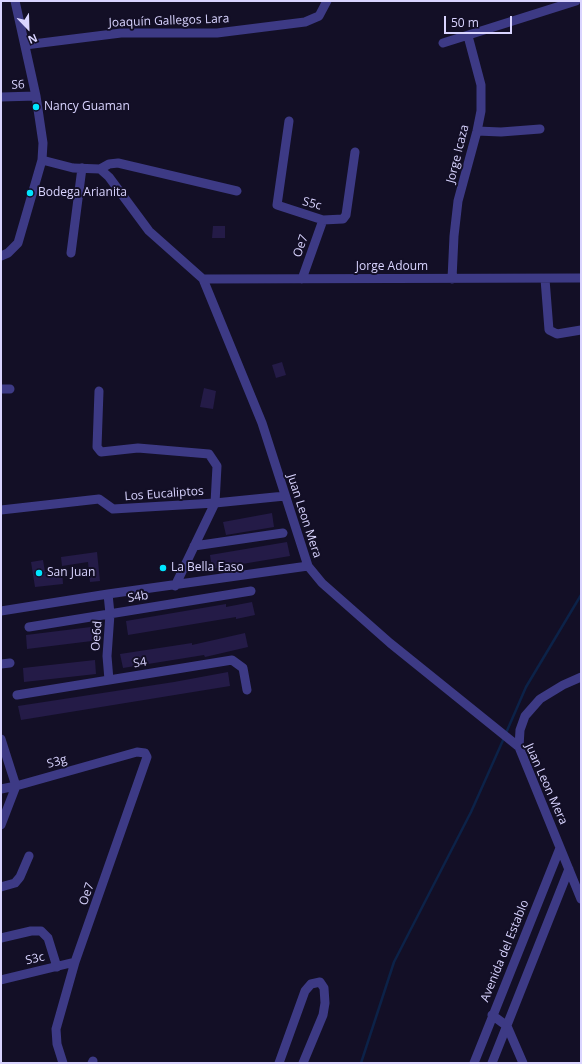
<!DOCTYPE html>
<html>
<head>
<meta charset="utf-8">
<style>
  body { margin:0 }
  #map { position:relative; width:582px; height:1064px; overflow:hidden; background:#130f26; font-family:"Open Sans",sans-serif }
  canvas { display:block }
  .frame { position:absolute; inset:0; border:2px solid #d9d4ff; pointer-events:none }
  .north { position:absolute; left:8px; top:8px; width:40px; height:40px; -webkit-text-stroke:3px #130f26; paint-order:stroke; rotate:157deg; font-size:11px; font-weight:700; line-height:16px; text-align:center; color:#d9d4ff }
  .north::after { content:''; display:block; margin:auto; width:14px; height:18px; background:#d9d4ff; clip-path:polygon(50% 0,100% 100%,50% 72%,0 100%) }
  .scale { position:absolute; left:444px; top:16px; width:68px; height:18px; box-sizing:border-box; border:2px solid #d9d4ff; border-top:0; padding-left:5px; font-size:12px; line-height:14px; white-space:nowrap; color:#d9d4ff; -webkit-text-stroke:3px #130f26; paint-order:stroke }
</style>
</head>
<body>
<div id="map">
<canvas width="582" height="1064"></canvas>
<div class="frame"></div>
<div class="north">N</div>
<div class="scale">50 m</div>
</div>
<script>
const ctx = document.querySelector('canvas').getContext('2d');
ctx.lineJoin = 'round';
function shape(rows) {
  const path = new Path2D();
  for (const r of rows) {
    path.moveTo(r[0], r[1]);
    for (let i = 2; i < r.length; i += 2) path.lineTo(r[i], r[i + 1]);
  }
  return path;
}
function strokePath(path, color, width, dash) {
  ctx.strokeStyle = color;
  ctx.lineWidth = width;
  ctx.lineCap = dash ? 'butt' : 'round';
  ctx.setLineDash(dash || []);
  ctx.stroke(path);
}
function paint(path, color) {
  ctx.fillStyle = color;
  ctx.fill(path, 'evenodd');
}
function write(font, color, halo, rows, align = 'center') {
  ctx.font = font + ' "Open Sans",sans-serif';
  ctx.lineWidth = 4;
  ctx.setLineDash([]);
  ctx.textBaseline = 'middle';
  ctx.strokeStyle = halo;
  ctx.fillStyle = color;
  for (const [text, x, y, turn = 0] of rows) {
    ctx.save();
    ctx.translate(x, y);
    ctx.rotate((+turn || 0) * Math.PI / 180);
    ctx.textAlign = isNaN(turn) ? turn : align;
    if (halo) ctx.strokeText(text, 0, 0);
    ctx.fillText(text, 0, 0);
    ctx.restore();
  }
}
strokePath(shape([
  [506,733,526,687,581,595],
  [361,1063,394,962,471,812,504,738]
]), '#0c2248', 2.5);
paint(shape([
  [213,226,225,226,225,238,212,238],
  [282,362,286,375,276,378,272,365],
  [204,388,216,391,213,409,200,407],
  [272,513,274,527,226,535,223,522],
  [287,542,290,556,212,569,210,555],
  [97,552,100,581,90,582,88,562,62,566,61,557],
  [43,560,45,572,62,570,63,584,35,587,31,562],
  [252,602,255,615,236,619,236,617,128,635,126,621,226,604,226,607],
  [99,626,100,640,27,649,26,635],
  [245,633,248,647,205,657,204,655,123,668,120,654,192,643,192,645],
  [95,660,96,674,24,682,23,668],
  [228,672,230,686,21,720,18,706,174,682]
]), '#241b47');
strokePath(shape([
  [443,43,576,1],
  [25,45,121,33,217,33,305,22,319,16,327,1],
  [1,97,36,96],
  [289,121,277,205,323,220,343,219,346,215,355,152],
  [477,131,501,132,540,129],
  [42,160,73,168,100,169,109,177,149,231,203,279,262,423,308,566,322,583,390,643,519,747,581,899],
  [100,169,109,164,118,163,237,191],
  [71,253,82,168],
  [1,256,8,253,18,243,42,160,43,143,36,96,15,1],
  [203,279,581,278],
  [302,279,323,220],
  [452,279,454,236,458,201,477,131,481,111,481,85,468,36],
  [545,279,549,330,557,334,581,330],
  [1,389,10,389],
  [99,391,97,447,101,452,138,448,209,454,217,466,215,503,175,586],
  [1,510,99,499,113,509,215,503,285,496],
  [194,546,283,533],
  [108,594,110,614,107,656,109,680],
  [1,611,108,594,308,566],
  [29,627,251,591],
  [1,664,10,663],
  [17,695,232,660,243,668,247,690],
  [1,739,16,786,1,789],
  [519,747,520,730,525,716,540,699,563,685,581,677],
  [1,825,16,786,137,752,145,753,147,757,75,962,56,1029,57,1044,63,1063],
  [1,887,15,883,20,877,29,856],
  [1,938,31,931,41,931,48,938,57,967],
  [1,980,75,962],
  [492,1015,507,1026,523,1063],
  [92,1063,93,1061],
  [279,1063,305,991,311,984,320,982,324,988,325,1003,323,1015,303,1063],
  [474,1063,560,848],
  [492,1063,569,869]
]), '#3d3a85', 9);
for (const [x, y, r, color] of [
  [36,107,4,"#00e5ff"],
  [30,193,4,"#00e5ff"],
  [163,568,4,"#00e5ff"],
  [39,573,4,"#00e5ff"]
]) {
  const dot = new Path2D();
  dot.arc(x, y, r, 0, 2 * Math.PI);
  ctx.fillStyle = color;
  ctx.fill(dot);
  strokePath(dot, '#130f26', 1.5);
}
write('12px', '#d9d4ff', '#130f26', [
  ["Joaquín Gallegos Lara",169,21,-2],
  ["S6",18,85,-2],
  ["Jorge Icaza",458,154,-76],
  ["S5c",312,204,15],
  ["Oe7",301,246,-71],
  ["Jorge Adoum",392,267],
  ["Los Eucaliptos",164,494,-4],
  ["Juan Leon Mera",304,516,72],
  ["S4b",138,597,-9],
  ["Oe6d",97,636,-86],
  ["S4",140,663,-10],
  ["S3g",57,762,-16],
  ["Juan Leon Mera",546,784,66],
  ["Oe7",87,894,-71],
  ["Avenida del Establo",505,951,-68],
  ["S3c",35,959,-13]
]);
write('12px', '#d9d4ff', '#130f26', [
  ["Nancy Guaman",44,107],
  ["Bodega Arianita",38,193],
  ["La Bella Easo",171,568],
  ["San Juan",47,573]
], 'left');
</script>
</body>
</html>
